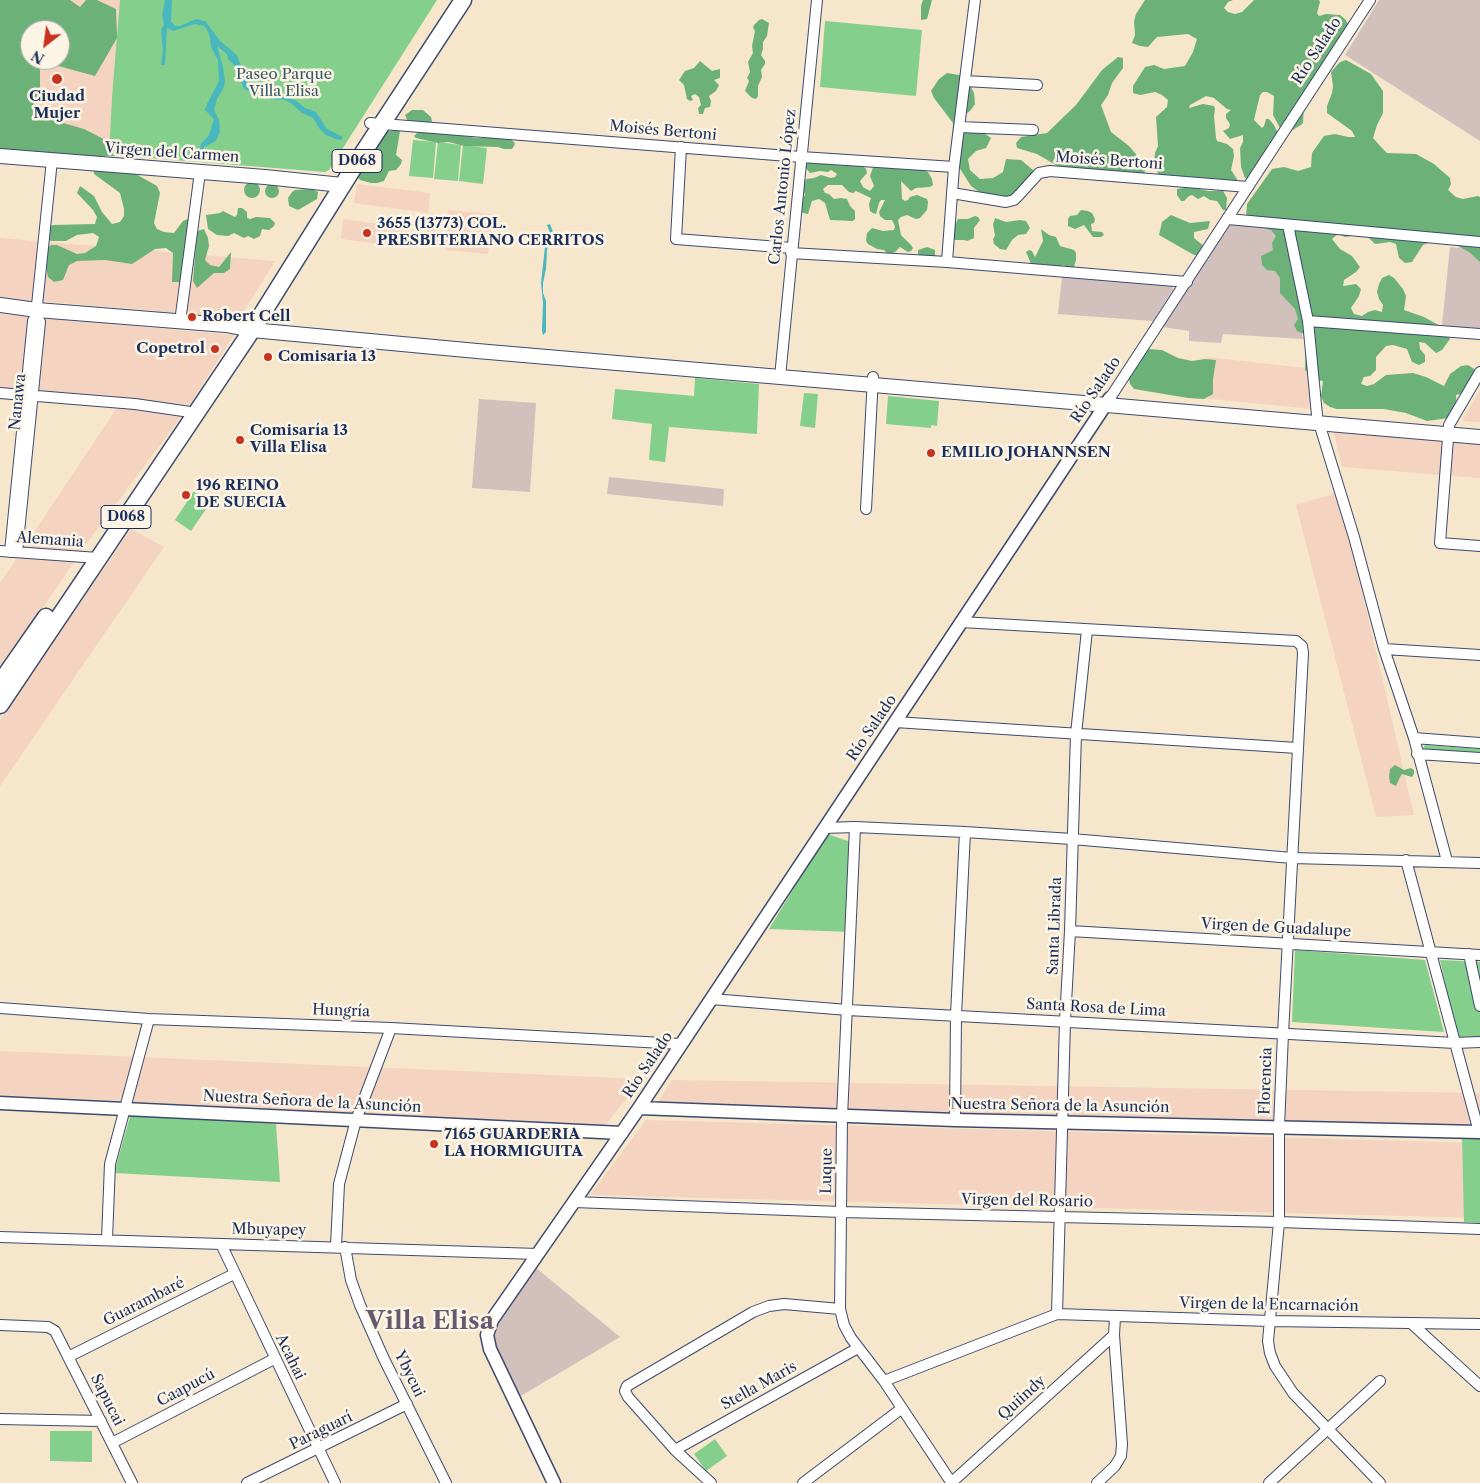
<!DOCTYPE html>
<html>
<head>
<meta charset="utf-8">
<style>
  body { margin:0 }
  #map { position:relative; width:1480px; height:1483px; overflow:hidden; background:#f6e6cc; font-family:"Libre Caslon Text",serif }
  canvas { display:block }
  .north { position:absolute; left:20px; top:20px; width:50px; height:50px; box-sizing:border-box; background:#fcf5e5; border:1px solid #a2a6af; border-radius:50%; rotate:210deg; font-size:14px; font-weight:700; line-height:20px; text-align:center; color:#1b2f5e }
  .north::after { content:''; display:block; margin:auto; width:18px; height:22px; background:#c8321e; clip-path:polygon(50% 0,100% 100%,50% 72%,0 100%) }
</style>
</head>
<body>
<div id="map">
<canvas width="1480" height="1483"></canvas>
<div class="north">N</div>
</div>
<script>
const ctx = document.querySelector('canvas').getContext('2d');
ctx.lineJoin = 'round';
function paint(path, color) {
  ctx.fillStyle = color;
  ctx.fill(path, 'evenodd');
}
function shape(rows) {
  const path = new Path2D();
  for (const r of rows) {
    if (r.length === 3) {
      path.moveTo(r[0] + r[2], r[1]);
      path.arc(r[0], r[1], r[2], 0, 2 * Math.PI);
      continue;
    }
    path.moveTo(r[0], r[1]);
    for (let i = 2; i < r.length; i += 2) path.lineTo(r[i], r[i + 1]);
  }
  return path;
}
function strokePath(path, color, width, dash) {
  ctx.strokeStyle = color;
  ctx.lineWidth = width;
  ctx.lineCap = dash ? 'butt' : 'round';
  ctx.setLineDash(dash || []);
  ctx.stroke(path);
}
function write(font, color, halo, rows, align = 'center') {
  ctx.font = font + ' "Libre Caslon Text",serif';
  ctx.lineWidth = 5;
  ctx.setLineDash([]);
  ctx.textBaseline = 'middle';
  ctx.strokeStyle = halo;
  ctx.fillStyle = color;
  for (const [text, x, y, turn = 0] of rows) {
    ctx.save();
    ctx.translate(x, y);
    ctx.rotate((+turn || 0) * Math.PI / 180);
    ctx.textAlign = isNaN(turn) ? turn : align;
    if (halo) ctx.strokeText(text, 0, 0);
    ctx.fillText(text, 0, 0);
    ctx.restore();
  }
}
paint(shape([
  [0,0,121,0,112,97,109,155,9,142],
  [30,30,60,30,60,60,30,60],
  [357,184,430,193,428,213,354,203],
  [448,210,493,214,488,254,445,250],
  [419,216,437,218,436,231,444,232,443,242,436,241,435,248,416,246],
  [343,219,408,228,406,247,341,239],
  [0,238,275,261,240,318,0,298],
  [0,314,234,335,187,409,86,544,0,672,0,583,118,406,0,400],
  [1207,357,1306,368,1312,409,1202,398],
  [1480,390,1480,422,1462,421],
  [1333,429,1480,441,1480,478,1342,467],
  [1339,492,1414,815,1376,817,1296,505],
  [131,529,164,547,0,786,0,720],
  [0,1051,643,1079,605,1125,0,1095],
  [672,1080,1480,1093,1480,1124,654,1109],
  [646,1120,1480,1143,1480,1218,590,1195]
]), '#f5d3c1');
paint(shape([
  [1379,0,1480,0,1480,141,1345,55],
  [1227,224,1279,227,1285,233,1303,339,1223,334,1221,343,1189,341,1189,331,1163,327],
  [1450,247,1480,250,1480,330,1442,325],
  [1062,276,1172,285,1173,290,1153,321,1058,314],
  [479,399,536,403,530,492,472,488],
  [609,477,724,489,723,506,607,494],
  [535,1267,620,1337,519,1397,490,1335]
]), '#d1c0bc');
paint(shape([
  [120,0,437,0,329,170,325,172,109,155,112,97],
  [825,21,922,30,916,96,820,87],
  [413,140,436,142,433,178,409,176],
  [438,142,461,145,458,181,434,179],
  [463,145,487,148,483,184,459,181],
  [695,378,759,384,757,434,669,427,665,462,649,460,652,424,612,419,615,389,694,396],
  [804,393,818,394,815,428,800,426],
  [888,396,939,401,937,426,931,425,931,428,886,424],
  [194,491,211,502,191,531,175,520],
  [1425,745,1480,749,1480,753,1425,749,1423,748],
  [827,834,854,843,852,932,769,929],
  [1295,950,1425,960,1444,1032,1292,1022],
  [1440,960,1480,962,1480,1037,1457,1037],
  [131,1113,276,1124,280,1182,114,1173],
  [1462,1138,1480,1138,1480,1223,1464,1222],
  [50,1431,92,1431,92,1462,50,1461],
  [715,1439,727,1456,706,1471,694,1454]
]), '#85cf8c');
paint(shape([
  [0,0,70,0,80,7,86,0,97,0,116,9,117,38,95,76,40,61,40,90,34,103,39,116,84,129,137,156,67,156,0,150],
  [30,30,60,30,60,60,30,60],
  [923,0,932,0,927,19,921,20,921,6],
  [1145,0,1233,0,1228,2,1224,8,1228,12,1235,14,1242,12,1254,0,1319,0,1320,2,1317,13,1319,16,1326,14,1340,15,1345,19,1349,25,1304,104,1303,123,1301,125,1291,131,1280,128,1273,115,1274,96,1267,92,1263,92,1260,95,1254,120,1262,128,1264,126,1266,119,1269,119,1274,125,1280,137,1275,142,1268,144,1269,148,1249,178,1245,178,1241,167,1240,148,1243,142,1243,135,1230,139,1223,131,1229,128,1230,124,1226,118,1226,114,1231,110,1227,109,1214,98,1206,96,1190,105,1189,108,1203,104,1214,106,1215,109,1214,116,1216,138,1217,141,1227,144,1233,149,1234,156,1231,170,1237,179,1237,183,1159,177,1154,161,1155,153,1158,146,1156,117,1167,107,1168,100,1162,95,1155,92,1140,95,1133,93,1133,86,1145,67,1154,65,1164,69,1185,66,1193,52,1197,39,1188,34,1157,37,1148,47,1140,46,1132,43,1135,35,1134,21,1136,14],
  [762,19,769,23,767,36,763,42,763,49,761,55,765,61,765,64,761,70,762,77,758,86,758,96,756,99,752,98,745,91,749,81,747,78,750,72,748,62,753,53,752,46,755,31,753,28,754,25,759,20],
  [1118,57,1123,58,1123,68,1112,83,1108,95,1101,105,1111,132,1129,146,1140,159,1145,169,1144,180,1135,183,1114,176,1066,171,1037,154,1017,148,1016,143,1021,137,1047,133,1076,105,1102,70],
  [1346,60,1371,74,1383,91,1383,113,1377,125,1373,138,1382,148,1387,153,1416,154,1434,164,1450,178,1451,184,1448,190,1456,197,1463,199,1478,196,1480,197,1480,262,1469,252,1454,244,1431,242,1423,245,1412,262,1405,263,1399,258,1396,244,1390,242,1375,244,1365,234,1358,232,1351,236,1345,237,1338,234,1332,239,1340,249,1352,256,1360,267,1356,272,1344,280,1343,286,1356,284,1361,289,1359,296,1351,308,1354,314,1362,316,1368,312,1375,310,1382,312,1383,305,1379,299,1377,292,1379,284,1382,278,1389,275,1394,278,1403,289,1406,296,1404,310,1424,317,1442,327,1447,332,1450,339,1442,350,1436,353,1425,343,1419,342,1420,349,1425,355,1425,362,1419,365,1412,362,1407,349,1393,345,1386,346,1376,357,1376,370,1370,376,1364,377,1361,384,1367,386,1374,384,1386,375,1413,373,1426,377,1444,386,1450,374,1461,366,1468,365,1480,373,1464,393,1456,395,1457,408,1449,418,1427,421,1406,413,1384,409,1337,409,1330,407,1324,403,1321,396,1323,381,1316,380,1305,370,1306,341,1304,334,1297,331,1294,325,1298,319,1295,309,1280,293,1280,278,1275,271,1267,270,1262,265,1261,256,1273,250,1272,243,1276,236,1271,230,1257,226,1246,218,1247,204,1272,169,1284,167,1298,171,1311,167,1312,153,1324,136,1335,134,1348,137,1355,137,1352,131,1327,113,1327,106,1332,93,1333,86,1331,72,1340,62],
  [700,61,712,71,720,69,720,78,714,80,719,85,716,91,709,96,711,101,710,107,705,108,703,114,699,114,698,108,701,105,699,97,695,94,691,96,693,100,690,101,687,99,684,85,679,80,685,71,694,68],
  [947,73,965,76,974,93,975,104,970,111,962,117,962,124,975,127,991,138,986,148,976,151,968,159,970,170,980,179,993,178,1003,172,1006,159,1021,160,1033,170,1031,179,1019,198,985,196,971,186,952,156,953,123,934,98,931,91,939,79],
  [412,110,423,110,431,117,432,121,428,126,434,130,476,138,483,138,494,136,509,138,515,143,514,146,512,149,504,149,498,147,464,146,449,142,438,143,416,138,414,136,419,131,408,122,405,115],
  [391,131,400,131,396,155,402,160,401,164,396,170,389,171,384,181,377,183,371,183,360,180,356,175,382,132],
  [809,161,832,165,863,166,866,169,867,173,860,181,863,187,870,191,874,186,870,176,873,167,876,165,910,170,923,170,928,172,932,179,933,185,930,187,916,188,911,191,901,181,902,199,905,201,908,200,910,197,917,195,927,199,928,202,927,210,920,218,916,219,907,215,901,217,898,220,901,235,911,245,913,248,911,251,908,252,900,247,895,252,888,254,884,250,877,249,868,244,866,241,867,233,872,228,883,231,894,230,895,226,892,220,885,220,880,216,879,212,885,200,881,200,879,203,876,214,873,213,870,211,869,204,871,198,856,191,853,193,849,192,842,185,828,185,823,189,825,193,829,194,834,199,841,198,847,199,850,206,855,211,855,219,853,221,830,220,825,203,819,199,812,201,808,214,803,213,801,211,803,198,805,195,803,188,806,179,814,178,821,175,831,178,835,177,837,174,831,170,828,172,820,171,810,173,805,167,806,164],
  [93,164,134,173,157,186,160,193,154,223,157,229,164,232,174,233,183,221,190,218,189,266,180,282,172,282,173,253,166,248,155,249,132,264,105,260,77,261,69,265,63,280,54,282,48,277,43,253,51,245,57,245,77,254,85,253,96,246,99,237,93,233,77,235,66,241,51,241,44,237,44,228,53,225,95,224,97,217,93,210,77,193,80,186,94,196,102,212,112,224,120,222,124,216,124,209,120,193,94,174],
  [252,190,8],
  [272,191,7],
  [1190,187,1208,191,1223,191,1227,198,1226,210,1223,210,1217,201,1210,200,1204,196,1198,199,1192,195,1189,196,1184,201,1181,201,1177,195,1177,189],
  [312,189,318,192,317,199,298,210,289,206,288,198,292,192,295,190],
  [238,208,242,208,247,212,247,218,250,219,256,217,270,218,275,223,274,226,269,230,262,229,260,236,254,239,248,236,244,238,234,233,228,236,217,235,208,229,206,215,220,213,223,211,235,217,237,215],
  [1081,210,1088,211,1092,213,1095,219,1094,223,1091,224,1092,231,1102,232,1104,235,1101,237,1093,237,1084,225,1075,229,1068,226,1068,219,1070,216,1077,215],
  [1171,215,1190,223,1210,221,1208,229,1194,232,1194,238,1205,247,1204,256,1194,255,1159,235,1162,222],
  [975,216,978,217,980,220,974,228,974,238,967,241,964,240,953,240,950,220,955,225,958,219,968,219],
  [995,218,1006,222,1020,220,1026,221,1030,228,1026,234,1018,235,1012,240,1006,250,1000,249,994,244,993,239,995,236,993,224],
  [204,229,208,238,209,246,205,260,210,265,219,267,231,252,230,269,224,273,214,273,197,288,193,281,197,231],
  [1041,229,1049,235,1056,237,1060,246,1074,250,1076,253,1076,260,1074,267,1070,268,1063,265,1060,267,1049,266,1045,264,1032,266,1026,252,1029,250,1032,251,1035,257,1043,241],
  [927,247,935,250,935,258,918,256,918,250],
  [1148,349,1162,350,1178,358,1192,361,1205,359,1216,360,1213,379,1213,394,1204,399,1188,398,1134,389,1130,384,1129,379],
  [1395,765,1404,770,1411,768,1414,770,1414,774,1412,777,1402,774,1400,777,1396,786,1390,783,1389,776,1390,769]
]), '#6cb278');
paint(shape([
  [165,0,172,0,171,21,175,26,180,26,196,19,205,21,220,41,237,55,247,84,252,88,262,87,272,89,285,97,295,100,305,108,316,112,327,129,343,137,341,140,336,139,326,135,319,128,313,118,302,113,291,103,285,100,270,99,244,89,235,66,228,59,227,54,217,46,223,67,225,82,223,89,217,99,214,110,219,120,220,131,216,141,204,147,202,156,198,156,201,144,209,135,214,119,205,110,207,104,219,81,218,60,211,47,210,37,207,30,204,26,195,24,173,31,167,28,165,65,161,65,163,51,161,30,164,24,162,15],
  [550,224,553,232,547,250,546,269,543,283,543,293,546,301,546,332,543,335,542,331,543,303,541,283,545,247,550,233,547,225]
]), '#48b7be');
const minor = shape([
  [965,81,1037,85],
  [370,123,801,157,954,167],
  [959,127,1033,130],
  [681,147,676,239,792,248],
  [952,193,1006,202,1014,200,1019,195,1039,173,1050,171,1248,187],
  [1228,219,1480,242],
  [1288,225,1308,321,1317,415],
  [791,253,947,262,1187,282],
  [947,262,954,167,975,0],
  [1308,321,1480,334],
  [180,322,200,172],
  [1480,372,1449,425,1440,543,1480,546],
  [780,377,817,0],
  [0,393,135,404,197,413],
  [1110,398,1370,0],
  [1319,423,1354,537,1384,649,1414,738,1447,861],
  [866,509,873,377],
  [0,551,98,558],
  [10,552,33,321,36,315,52,160],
  [17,552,40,322,36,315],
  [961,622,1296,641,1302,646,1303,653,1283,1034,1279,1127,1279,1222,1268,1341,1270,1353,1275,1366,1293,1393,1380,1483],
  [1384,649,1480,655],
  [895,722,1297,748],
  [1414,738,1480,743],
  [1417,754,1480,758],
  [855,827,842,1117,840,1309,844,1325,851,1338,884,1381,951,1482],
  [824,828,855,827,965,832,1072,839,1292,858,1480,863],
  [1406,860,1479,1132],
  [1070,931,1480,955],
  [1469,954,1480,1006],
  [711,999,848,1010,1455,1043,1480,1042],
  [0,1008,149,1019,391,1028,681,1044],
  [955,1120,956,1015,965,832],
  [574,1202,841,1212,1279,1222,1480,1229],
  [0,1237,538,1254],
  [107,1239,110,1164,149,1019],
  [221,1244,335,1483],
  [336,1246,339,1184,356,1120,391,1028],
  [345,1247,351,1280,360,1305,384,1359,446,1483],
  [1057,1314,1065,1021,1070,931,1076,734,1087,630],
  [1411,1323,1480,1386],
  [0,1325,48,1327,55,1331,132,1483],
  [68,1357,234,1274],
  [884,1381,1057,1314,1270,1321,1480,1324],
  [0,1419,101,1421],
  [112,1443,274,1359],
  [675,1450,858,1348],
  [247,1483,407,1404],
  [711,1483,675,1450,628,1397,625,1391,627,1386,753,1312,769,1306,784,1304,840,1309],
  [803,1483,901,1409],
  [951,1483,1114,1335],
  [1097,1483,1115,1466,1121,1456,1122,1444,1114,1335,1115,1317],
  [1269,1483,1380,1381]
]);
const tertiary = shape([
  [0,1103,622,1133],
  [639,1108,955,1120,1480,1132],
  [554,1483,490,1349,487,1335,492,1320,639,1108,1110,398]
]);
const secondary = shape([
  [0,156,265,177,342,185],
  [0,305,37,310,226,325,252,330,477,351,1480,437]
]);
const primary = shape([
  [0,683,46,617],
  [0,705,252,330,359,159,463,0]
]);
strokePath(minor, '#3c4a6e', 12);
strokePath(tertiary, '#3c4a6e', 15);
strokePath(secondary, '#3c4a6e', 16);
strokePath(primary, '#3c4a6e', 19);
strokePath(minor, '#fff', 10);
strokePath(tertiary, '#fff', 12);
strokePath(secondary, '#fff', 14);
strokePath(primary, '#fff', 16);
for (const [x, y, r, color] of [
  [57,79,6,"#c8321e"],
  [367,233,5,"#c8321e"],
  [192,317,5,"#c8321e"],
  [215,349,5,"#c8321e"],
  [268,357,5,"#c8321e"],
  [240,440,5,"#c8321e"],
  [931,453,5,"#c8321e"],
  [186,495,5,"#c8321e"],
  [434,1144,5,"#c8321e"]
]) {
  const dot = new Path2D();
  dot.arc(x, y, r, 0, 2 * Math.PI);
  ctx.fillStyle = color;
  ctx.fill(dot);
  strokePath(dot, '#fcf5e5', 2);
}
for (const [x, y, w] of [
  [357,161,50],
  [126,517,50]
]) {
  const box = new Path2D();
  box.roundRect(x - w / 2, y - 11.5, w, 23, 4);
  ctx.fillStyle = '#fcf5e5';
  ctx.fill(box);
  strokePath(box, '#1b2f5e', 1);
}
write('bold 14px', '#1b2f5e', null, [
  ["D068",357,161],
  ["D068",126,517]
]);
write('15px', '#1b2f5e', '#fcf5e5', [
  ["Río Salado",1317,51,-57],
  ["Moisés Bertoni",663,131,5],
  ["Virgen del Carmen",172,153,4],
  ["Moisés Bertoni",1109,161,4],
  ["Carlos Antonio López",783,187,-84],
  ["Río Salado",1096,390,-56],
  ["Nanawa",18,402,-84],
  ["Alemania",50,540,4],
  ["Río Salado",872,728,-56],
  ["Santa Librada",1055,926,-88],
  ["Virgen de Guadalupe",1276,928,3],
  ["Santa Rosa de Lima",1096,1008,3],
  ["Hungría",341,1011,2],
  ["Río Salado",648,1065,-56],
  ["Florencia",1266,1081,-88],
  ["Nuestra Señora de la Asunción",312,1102,3],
  ["Nuestra Señora de la Asunción",1060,1106,1],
  ["Luque",827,1171,-89],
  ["Virgen del Rosario",1027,1201,1],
  ["Mbuyapey",269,1230,1],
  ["Guarambaré",144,1302,-27],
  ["Virgen de la Encarnación",1269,1305,1],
  ["Acahai",290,1357,64],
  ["Ybycui",409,1374,64],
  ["Stella Maris",759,1386,-29],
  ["Caapucú",186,1388,-28],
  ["Quiindy",1022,1398,-42],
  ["Sapucai",107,1400,63],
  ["Paraguarí",321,1431,-26]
]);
write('15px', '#36576a', '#fcf5e5', [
  ["Paseo Parque",284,75],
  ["Villa Elisa",284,92]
]);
write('bold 15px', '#1b2f5e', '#fcf5e5', [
  ["Ciudad",57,97,"center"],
  ["Mujer",57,114,"center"],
  ["3655 (13773) COL.",377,224],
  ["PRESBITERIANO CERRITOS",377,241],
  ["Robert Cell",202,317],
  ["Copetrol",205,349,"right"],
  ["Comisaria 13",278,357],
  ["Comisaría 13",250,431],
  ["Villa Elisa",250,448],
  ["EMILIO JOHANNSEN",941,453],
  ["196 REINO",196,486],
  ["DE SUECIA",196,503],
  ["7165 GUARDERIA",444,1135],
  ["LA HORMIGUITA",444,1152]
], 'left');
write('bold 25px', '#635a6f', '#fcf5e5', [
  ["Villa Elisa",430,1322]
]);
</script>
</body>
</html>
